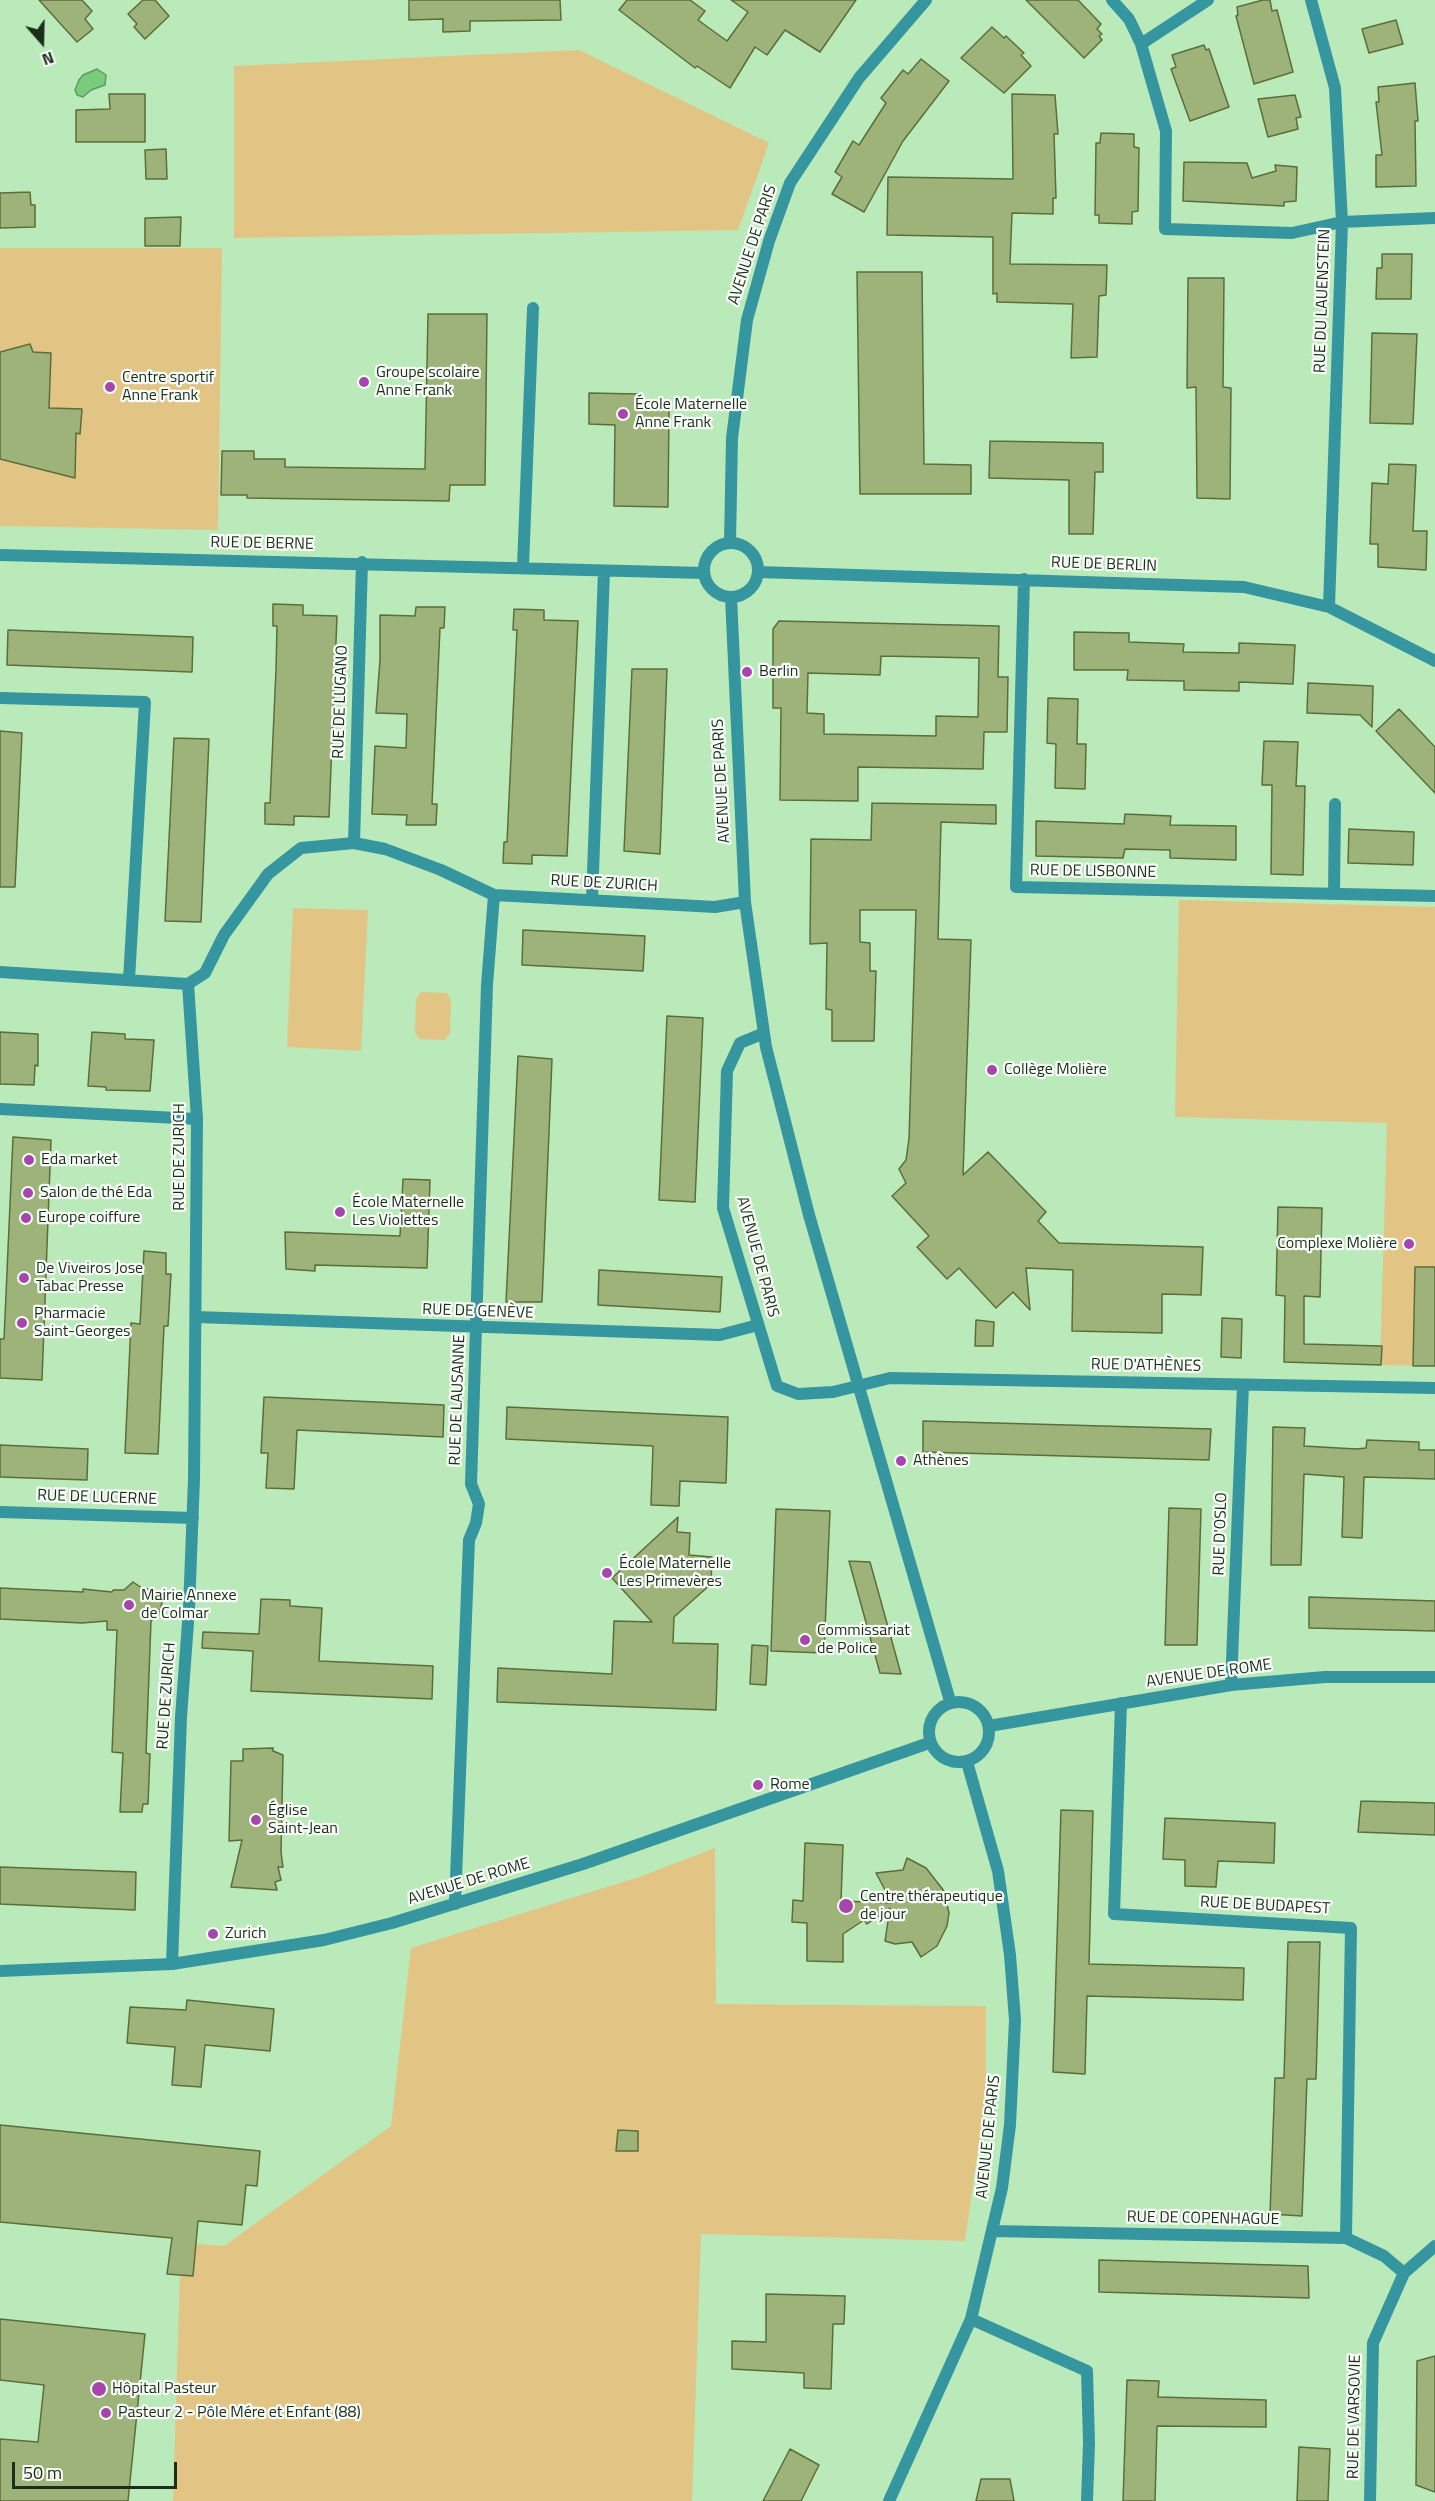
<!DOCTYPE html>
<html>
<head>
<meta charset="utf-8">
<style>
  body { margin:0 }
  #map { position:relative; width:1435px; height:2501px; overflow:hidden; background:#baeaba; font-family:"Titillium Web",sans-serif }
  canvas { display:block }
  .north { position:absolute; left:12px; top:12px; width:60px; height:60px; -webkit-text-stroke:4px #f9fef9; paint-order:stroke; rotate:160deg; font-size:16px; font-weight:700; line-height:24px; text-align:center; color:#1b2d1b }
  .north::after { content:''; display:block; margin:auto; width:21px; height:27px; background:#1b2d1b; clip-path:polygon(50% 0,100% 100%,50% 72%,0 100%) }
  .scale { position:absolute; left:12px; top:2462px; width:165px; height:27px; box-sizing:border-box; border:3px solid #1b2d1b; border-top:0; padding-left:8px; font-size:18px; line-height:21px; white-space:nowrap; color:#1b2d1b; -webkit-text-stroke:4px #f9fef9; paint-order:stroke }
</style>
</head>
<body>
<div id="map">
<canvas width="1435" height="2501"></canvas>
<div class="north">N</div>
<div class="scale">50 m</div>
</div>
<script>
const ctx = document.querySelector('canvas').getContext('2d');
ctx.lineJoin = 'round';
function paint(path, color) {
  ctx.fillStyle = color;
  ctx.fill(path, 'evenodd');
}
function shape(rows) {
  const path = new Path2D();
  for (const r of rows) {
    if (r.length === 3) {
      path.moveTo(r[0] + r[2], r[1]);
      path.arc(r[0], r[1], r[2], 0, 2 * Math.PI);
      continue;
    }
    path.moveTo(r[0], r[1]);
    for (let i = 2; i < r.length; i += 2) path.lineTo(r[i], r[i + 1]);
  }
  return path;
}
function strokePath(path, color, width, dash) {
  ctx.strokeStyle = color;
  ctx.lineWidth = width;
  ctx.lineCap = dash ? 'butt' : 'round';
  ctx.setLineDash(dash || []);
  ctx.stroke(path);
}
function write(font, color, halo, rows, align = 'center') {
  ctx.font = font + ' "Titillium Web",sans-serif';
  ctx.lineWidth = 4.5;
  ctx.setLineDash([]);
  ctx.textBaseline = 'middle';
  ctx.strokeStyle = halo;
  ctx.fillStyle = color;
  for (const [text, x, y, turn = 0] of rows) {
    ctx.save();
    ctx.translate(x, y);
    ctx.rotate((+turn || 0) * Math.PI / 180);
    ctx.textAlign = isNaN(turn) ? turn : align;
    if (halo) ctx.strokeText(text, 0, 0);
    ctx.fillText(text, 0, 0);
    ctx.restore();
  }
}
paint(shape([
  [579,50,769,143,738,230,234,238,234,66],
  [0,248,222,248,218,530,0,526],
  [1179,900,1435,907,1435,1366,1380,1365,1387,1123,1175,1117],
  [293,908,368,910,361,1051,287,1047],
  [421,992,447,993,451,1000,450,1033,445,1040,419,1039,415,1032,416,999],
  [715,1848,716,2004,986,2006,986,2092,965,2241,701,2234,692,2501,173,2501,180,2275,193,2276,196,2244,224,2246,391,2126,411,1948,639,1877]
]), '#e2c485');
const water = shape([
  [97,69,106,75,105,85,91,90,83,97,77,95,75,90,79,80,83,75,97,69]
]);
paint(water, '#78cc7c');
strokePath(water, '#5c9c5f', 1.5);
const building = shape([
  [39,0,82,0,92,11,85,19,93,29,77,42,39,0],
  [143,0,155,0,169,16,145,39,134,27,137,24,128,14,143,0],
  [409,0,560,0,561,20,470,21,470,31,443,32,443,19,409,20,409,0],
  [627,0,690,0,705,11,698,20,727,41,748,12,731,0,856,0,820,52,785,30,767,55,755,47,730,88,697,66,695,68,619,10,627,0],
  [1026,0,1078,0,1101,24,1097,29,1102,34,1099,36,1102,40,1084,58,1026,0],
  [1263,0,1270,0,1272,11,1277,10,1293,72,1254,84,1236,16,1238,15,1237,7,1263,0],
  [1396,20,1403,44,1369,53,1362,29,1396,20],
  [992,27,1004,38,1006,36,1024,53,1021,55,1031,66,1004,93,961,58,992,27],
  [1204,45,1206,50,1209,49,1229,107,1190,121,1171,69,1176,67,1172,55,1204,45],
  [921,59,949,81,903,141,864,212,832,194,842,177,835,172,853,141,859,145,886,103,881,98,903,70,908,74,921,59],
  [1415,83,1418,121,1415,121,1416,186,1376,187,1376,155,1382,155,1376,102,1379,102,1378,87,1415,83],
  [109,94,145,94,145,142,76,142,76,110,110,109,109,94],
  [1012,94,1055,95,1058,134,1054,134,1056,198,1053,198,1053,214,1012,213,1010,264,1107,265,1106,295,1099,296,1097,357,1071,358,1073,304,997,302,997,293,993,294,993,237,887,235,888,177,1013,179,1012,94],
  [1295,95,1301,117,1296,118,1298,129,1268,137,1258,99,1295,95],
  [1101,133,1134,134,1134,147,1139,148,1138,211,1132,212,1132,224,1099,223,1099,215,1095,215,1096,143,1100,143,1101,133],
  [166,149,167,179,146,179,145,150,166,149],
  [1184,162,1247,163,1252,178,1276,171,1275,165,1297,167,1296,201,1284,202,1284,206,1183,201,1184,162],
  [30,192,31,205,35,205,35,227,0,228,0,193,30,192],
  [181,217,180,246,145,246,145,218,181,217],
  [1382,254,1412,254,1411,299,1376,299,1377,268,1382,268,1382,254],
  [857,272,922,272,924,464,971,465,971,494,860,494,857,272],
  [1188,278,1224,278,1223,387,1231,388,1230,499,1197,498,1196,387,1187,388,1188,278],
  [428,314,487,314,485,485,450,485,449,501,247,498,247,495,221,495,222,451,254,451,254,459,285,459,285,467,425,469,428,314],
  [1372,333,1417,334,1413,424,1370,423,1372,333],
  [30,344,33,352,51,353,49,408,82,409,80,434,76,433,75,478,0,459,0,352,30,344],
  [589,393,638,394,638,408,669,409,668,507,614,506,615,425,589,424,589,393],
  [990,441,1103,443,1103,472,1095,472,1093,534,1069,534,1069,480,989,478,990,441],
  [1389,464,1416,465,1413,531,1427,531,1426,570,1378,567,1378,544,1370,544,1372,483,1388,484,1389,464],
  [273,604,303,605,303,615,337,616,329,817,294,816,294,825,265,824,265,803,270,803,276,670,277,626,273,626,273,604],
  [416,607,445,607,444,628,440,628,432,804,437,804,436,825,406,825,407,815,372,814,375,746,406,748,407,714,376,713,380,660,380,615,415,616,416,607],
  [514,609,544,610,544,620,578,621,567,856,532,855,532,864,503,863,504,842,507,842,517,630,513,630,514,609],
  [779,621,999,626,998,677,1008,677,1007,732,984,732,983,769,858,767,858,801,780,800,781,708,773,708,773,629,779,621],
  [881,656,979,658,978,717,936,716,936,736,824,734,824,714,807,713,808,673,880,675,881,656],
  [8,630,193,637,192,672,7,665,8,630],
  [1074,632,1129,633,1129,642,1184,644,1183,652,1239,653,1239,643,1295,645,1293,684,1239,682,1239,691,1184,690,1184,681,1127,680,1128,670,1074,670,1074,632],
  [632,669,667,669,660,854,624,851,632,669],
  [1308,683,1373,686,1372,727,1360,715,1307,713,1308,683],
  [1048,698,1078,699,1077,744,1086,744,1085,789,1055,788,1056,744,1047,743,1048,698],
  [1399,709,1435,747,1435,793,1376,731,1399,709],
  [0,731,22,733,15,887,0,887,0,731],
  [174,738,209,739,201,922,165,921,174,738],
  [1264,741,1298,742,1296,786,1305,786,1303,875,1271,874,1272,785,1262,785,1264,741],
  [872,803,996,805,996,824,941,822,938,939,971,940,963,1175,988,1152,1046,1212,1038,1221,1059,1243,1203,1247,1201,1295,1162,1294,1162,1333,1072,1331,1073,1270,1026,1268,1030,1310,1013,1292,996,1308,959,1268,947,1279,917,1247,929,1236,892,1196,906,1183,899,1169,906,1160,909,1139,916,910,860,910,860,942,870,943,870,971,876,971,874,1041,832,1041,832,1010,826,1009,827,943,810,944,811,839,871,840,872,803],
  [1125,814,1171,816,1170,825,1236,826,1236,860,1170,858,1170,850,1125,849,1123,858,1036,856,1036,821,1124,824,1125,814],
  [1349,829,1414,832,1413,865,1348,863,1349,829],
  [523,930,645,936,643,971,522,965,523,930],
  [667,1016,703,1018,695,1202,659,1200,667,1016],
  [0,1032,38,1034,38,1066,35,1065,34,1085,0,1084,0,1032],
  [92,1032,125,1034,125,1039,154,1040,150,1091,106,1090,106,1087,88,1086,92,1032],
  [518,1056,552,1059,542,1302,506,1302,518,1056],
  [13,1137,51,1140,42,1380,0,1378,0,1339,4,1339,13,1137],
  [403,1179,430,1180,427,1268,315,1265,315,1271,286,1269,285,1232,400,1236,403,1179],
  [1278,1207,1322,1208,1320,1297,1304,1296,1304,1344,1382,1346,1381,1365,1284,1362,1285,1296,1276,1295,1278,1207],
  [144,1251,166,1253,166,1274,171,1274,168,1326,164,1326,158,1454,125,1453,131,1323,140,1324,144,1251],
  [1415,1267,1435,1267,1435,1366,1413,1366,1415,1267],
  [599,1270,722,1277,720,1312,598,1305,599,1270],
  [1222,1318,1242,1319,1241,1358,1221,1357,1222,1318],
  [976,1320,994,1322,993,1346,975,1346,976,1320],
  [264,1397,444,1405,443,1437,297,1430,294,1489,266,1488,268,1453,261,1453,264,1397],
  [507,1407,728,1417,726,1483,680,1481,679,1506,651,1505,653,1446,506,1439,507,1407],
  [923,1421,1211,1429,1209,1460,923,1452,923,1421],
  [1273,1427,1305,1428,1304,1446,1356,1449,1366,1448,1367,1440,1419,1442,1419,1450,1435,1450,1435,1479,1364,1477,1362,1538,1342,1537,1344,1477,1304,1474,1301,1565,1271,1565,1273,1427],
  [0,1445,88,1449,87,1480,0,1477,0,1445],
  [1169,1508,1201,1509,1197,1645,1165,1645,1169,1508],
  [776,1509,830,1511,824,1653,771,1651,776,1509],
  [678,1517,677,1532,690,1533,689,1555,712,1557,711,1584,674,1617,673,1643,718,1644,716,1710,497,1702,498,1668,612,1674,614,1621,652,1622,612,1578,678,1517],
  [849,1561,870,1562,901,1674,880,1673,849,1561],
  [133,1582,142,1588,154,1590,160,1595,162,1603,159,1614,151,1621,146,1753,150,1754,148,1804,143,1804,142,1812,120,1812,123,1753,112,1752,117,1630,107,1630,107,1621,82,1623,0,1619,0,1588,83,1592,83,1589,112,1592,113,1590,124,1590,133,1582],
  [1309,1597,1435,1601,1435,1631,1309,1628,1309,1597],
  [261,1599,290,1600,290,1606,322,1608,319,1661,433,1666,432,1699,251,1691,253,1651,202,1648,203,1632,259,1634,261,1599],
  [752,1645,768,1646,766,1685,750,1684,752,1645],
  [273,1748,273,1751,283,1755,281,1852,283,1867,278,1867,281,1880,275,1882,277,1890,231,1887,242,1840,229,1841,231,1761,243,1761,243,1749,273,1748],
  [1361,1801,1435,1803,1435,1835,1358,1832,1361,1801],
  [1061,1810,1093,1811,1089,1964,1244,1968,1243,2000,1087,1996,1085,2074,1053,2072,1061,1810],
  [1165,1818,1275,1823,1274,1863,1218,1861,1216,1887,1185,1886,1185,1860,1163,1859,1165,1818],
  [805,1843,843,1845,841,1901,892,1903,876,1873,903,1870,907,1858,926,1868,944,1891,949,1913,947,1926,937,1946,921,1957,912,1942,895,1944,885,1941,890,1908,867,1924,864,1920,843,1934,843,1962,807,1961,807,1923,792,1922,793,1900,803,1901,805,1843],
  [0,1867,136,1872,135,1910,0,1904,0,1867],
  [1288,1942,1320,1942,1316,2079,1307,2079,1302,2216,1270,2214,1275,2078,1284,2078,1288,1942],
  [187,2000,274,2009,270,2051,205,2045,201,2087,172,2085,175,2047,127,2043,130,2007,186,2010,187,2000],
  [0,2125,260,2151,257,2186,246,2185,242,2225,198,2221,193,2276,167,2274,172,2238,0,2222,0,2125],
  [618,2130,638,2131,638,2151,616,2151,618,2130],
  [1099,2260,1308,2266,1309,2298,1099,2292,1099,2260],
  [766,2294,845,2296,844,2324,833,2324,831,2389,804,2388,804,2373,732,2369,732,2341,766,2342,766,2294],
  [0,2319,145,2334,128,2501,0,2501,0,2439,38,2442,44,2385,0,2380,0,2319],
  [1435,2356,1435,2492,1416,2485,1417,2361,1435,2356],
  [1127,2380,1159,2381,1158,2397,1266,2400,1266,2427,1157,2426,1155,2501,1123,2501,1127,2380],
  [1299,2447,1330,2449,1328,2501,1297,2501,1299,2447],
  [790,2449,819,2465,801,2501,763,2501,790,2449],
  [981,2479,1010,2479,1014,2501,976,2501,981,2479]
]);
paint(building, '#9eb37a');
strokePath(building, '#5b6e38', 1.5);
strokePath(shape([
  [1112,0,1129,19,1141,44,1166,131,1165,229,1292,233,1342,222,1435,218],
  [1311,0,1335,88,1342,222,1329,607],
  [1141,44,1208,0],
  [730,543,732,438,747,320,769,241,790,183,859,78,926,0],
  [731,570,27],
  [0,555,704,573],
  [523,567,533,308],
  [758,572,1244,587,1329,607,1435,661],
  [1024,579,1016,887,1435,896],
  [731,597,745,902,766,1047,809,1215,950,1701],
  [0,698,145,702,129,980],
  [354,843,362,562],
  [1334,894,1335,804],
  [592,900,604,571],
  [0,972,188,984],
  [188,984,205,973,224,935,268,874,301,848,354,843,385,849,441,870,494,895,715,907,745,902],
  [764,1033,740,1043,727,1071,723,1208,777,1386,798,1394,833,1392,890,1378,1435,1388],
  [0,1109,197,1119],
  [196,1317,720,1335,758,1325],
  [0,1512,193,1518],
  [1231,1685,1243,1385],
  [959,1732,30],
  [1121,1703,1114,1914,1351,1928,1346,2238],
  [989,1726,1231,1685,1325,1677,1435,1677],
  [455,1904,469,1540,476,1523,479,1504,471,1484,487,985,494,895],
  [172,1964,181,1717,189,1609,194,1479,197,1119,188,984],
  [0,1971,172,1964,324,1940,392,1923,583,1864,929,1743],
  [992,2231,1346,2238,1384,2256,1404,2273],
  [971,2319,1087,2371,1089,2443,1087,2501],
  [889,2501,971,2319,1002,2188,1010,2125,1015,2020,1010,1955,998,1871,967,1762],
  [1370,2501,1373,2343,1404,2273,1435,2246]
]), '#3596a0', 12);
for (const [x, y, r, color] of [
  [364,382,6,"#a646ad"],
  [110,387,6,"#a646ad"],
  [623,414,6,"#a646ad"],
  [747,672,6,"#a646ad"],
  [992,1070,6,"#a646ad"],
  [29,1160,6,"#a646ad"],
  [28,1193,6,"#a646ad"],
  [340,1212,6,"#a646ad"],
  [26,1218,6,"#a646ad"],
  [1409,1244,6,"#a646ad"],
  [24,1278,6,"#a646ad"],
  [22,1323,6,"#a646ad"],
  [901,1461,6,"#a646ad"],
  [607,1573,6,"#a646ad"],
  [129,1605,6,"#a646ad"],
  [805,1640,6,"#a646ad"],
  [758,1785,6,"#a646ad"],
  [256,1820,6,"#a646ad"],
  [846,1906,8,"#a646ad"],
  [213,1934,6,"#a646ad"],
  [99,2389,8,"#a646ad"],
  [106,2413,6,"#a646ad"]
]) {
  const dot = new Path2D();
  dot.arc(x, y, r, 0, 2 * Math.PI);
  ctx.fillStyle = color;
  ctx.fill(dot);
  strokePath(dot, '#f9fef9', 2);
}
write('16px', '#1b2d1b', '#f9fef9', [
  ["AVENUE DE PARIS",753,245,-72],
  ["RUE DU LAUENSTEIN",1323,301,-88],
  ["RUE DE BERNE",262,544,1],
  ["RUE DE BERLIN",1104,565,2],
  ["RUE DE LUGANO",341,702,-88],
  ["AVENUE DE PARIS",722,781,-93],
  ["RUE DE LISBONNE",1093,872,1],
  ["RUE DE ZURICH",604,884,3],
  ["RUE DE ZURICH",180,1157,-90],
  ["AVENUE DE PARIS",757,1257,75],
  ["RUE DE GENÈVE",478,1312,2],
  ["RUE D'ATHÈNES",1146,1366,1],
  ["RUE DE LAUSANNE",458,1400,-88],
  ["RUE DE LUCERNE",97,1498,2],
  ["RUE D'OSLO",1221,1534,-88],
  ["AVENUE DE ROME",1209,1674,-8],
  ["RUE DE ZURICH",167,1696,-86],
  ["AVENUE DE ROME",469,1882,-17],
  ["RUE DE BUDAPEST",1265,1906,3],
  ["AVENUE DE PARIS",989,2137,-84],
  ["RUE DE COPENHAGUE",1203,2219,1],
  ["RUE DE VARSOVIE",1355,2417,-89]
]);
write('16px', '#1b2d1b', '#f9fef9', [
  ["Groupe scolaire",376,373],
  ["Anne Frank",376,391],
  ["Centre sportif",122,378],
  ["Anne Frank",122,396],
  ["École Maternelle",635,405],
  ["Anne Frank",635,423],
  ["Berlin",759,672],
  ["Collège Molière",1004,1070],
  ["Eda market",41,1160],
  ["Salon de thé Eda",40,1193],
  ["École Maternelle",352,1203],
  ["Les Violettes",352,1221],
  ["Europe coiffure",38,1218],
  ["Complexe Molière",1397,1244,"right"],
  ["De Viveiros Jose",36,1269],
  ["Tabac Presse",36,1287],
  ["Pharmacie",34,1314],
  ["Saint-Georges",34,1332],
  ["Athènes",913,1461],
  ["École Maternelle",619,1564],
  ["Les Primevères",619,1582],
  ["Mairie Annexe",141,1596],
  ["de Colmar",141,1614],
  ["Commissariat",817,1631],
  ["de Police",817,1649],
  ["Rome",770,1785],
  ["Église",268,1811],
  ["Saint-Jean",268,1829],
  ["Centre thérapeutique",860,1897],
  ["de jour",860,1915],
  ["Zurich",225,1934],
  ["Hôpital Pasteur",112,2389],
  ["Pasteur 2 - Pôle Mére et Enfant (88)",118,2413]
], 'left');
</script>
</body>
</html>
